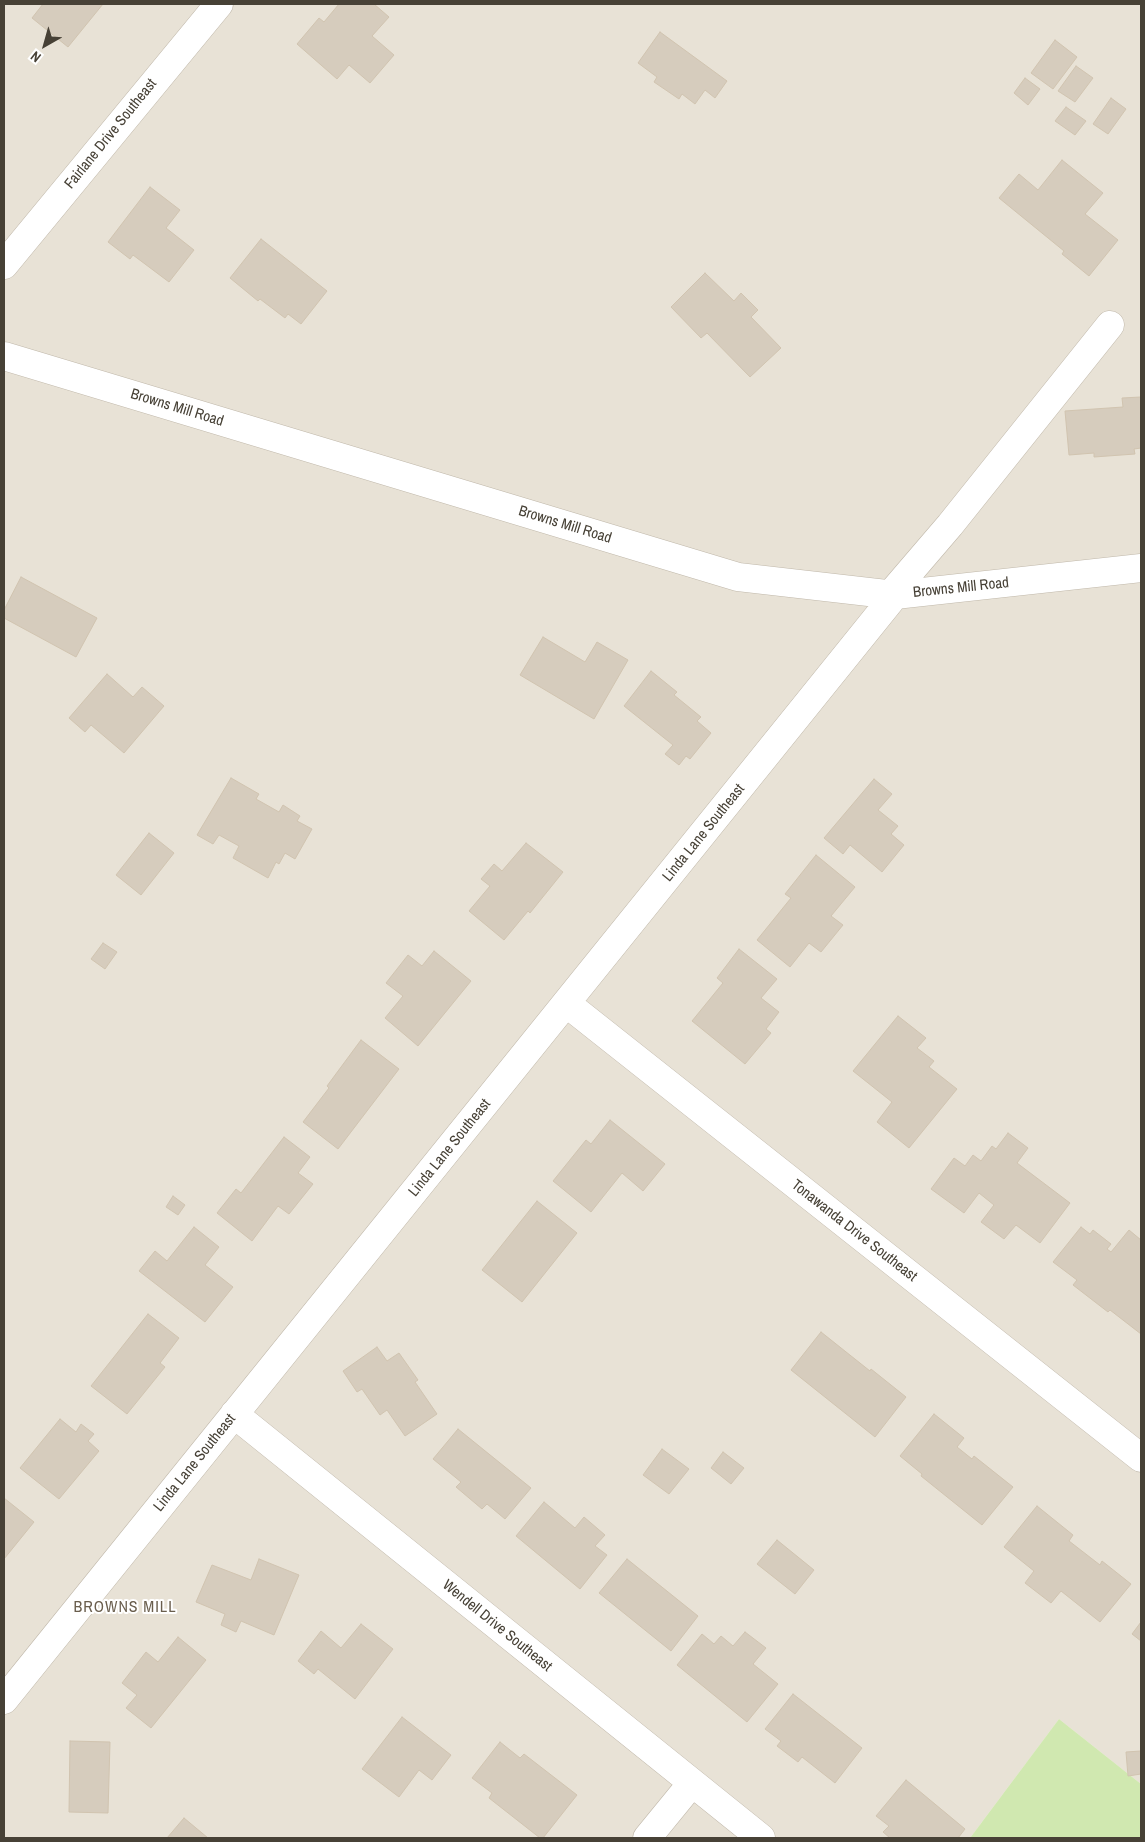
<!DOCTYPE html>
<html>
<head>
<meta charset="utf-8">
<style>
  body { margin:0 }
  #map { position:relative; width:1145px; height:1842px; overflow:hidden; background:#f4f0e8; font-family:"Archivo Narrow",sans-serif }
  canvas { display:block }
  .frame { position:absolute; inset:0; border:5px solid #474136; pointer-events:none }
  .north { position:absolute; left:20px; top:20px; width:50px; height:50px; -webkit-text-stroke:4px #fff; paint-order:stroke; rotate:218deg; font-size:14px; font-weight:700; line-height:20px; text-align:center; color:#474136 }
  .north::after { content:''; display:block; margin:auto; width:18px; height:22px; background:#474136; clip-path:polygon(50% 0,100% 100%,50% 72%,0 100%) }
</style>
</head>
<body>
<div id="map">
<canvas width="1145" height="1842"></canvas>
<div class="frame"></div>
<div class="north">N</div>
</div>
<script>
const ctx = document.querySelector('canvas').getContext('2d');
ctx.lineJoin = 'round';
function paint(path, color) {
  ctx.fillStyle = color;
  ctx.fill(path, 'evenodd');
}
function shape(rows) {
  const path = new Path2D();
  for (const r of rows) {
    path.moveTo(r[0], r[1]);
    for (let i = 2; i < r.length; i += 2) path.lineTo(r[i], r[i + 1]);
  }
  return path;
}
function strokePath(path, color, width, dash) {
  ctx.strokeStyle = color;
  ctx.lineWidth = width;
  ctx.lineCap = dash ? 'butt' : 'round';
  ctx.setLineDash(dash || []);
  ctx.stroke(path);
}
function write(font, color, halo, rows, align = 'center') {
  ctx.font = font + ' "Archivo Narrow",sans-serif';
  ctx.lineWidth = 4;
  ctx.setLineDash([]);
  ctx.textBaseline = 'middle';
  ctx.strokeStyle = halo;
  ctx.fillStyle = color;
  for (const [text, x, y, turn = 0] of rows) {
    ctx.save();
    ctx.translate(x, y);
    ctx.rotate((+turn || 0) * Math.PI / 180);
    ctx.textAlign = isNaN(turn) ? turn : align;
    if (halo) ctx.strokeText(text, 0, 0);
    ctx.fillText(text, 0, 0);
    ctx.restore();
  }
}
paint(shape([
  [4,4,1141,4,1141,1784,1059,1719,970,1838,4,1838]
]), '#e8e2d6');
paint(shape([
  [1059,1719,1141,1784,1141,1838,970,1838]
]), '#d0e8b0');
const building = shape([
  [43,4,103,4,68,47,32,18,43,4],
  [339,4,374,4,389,17,372,36,394,55,370,83,349,65,337,79,297,44,319,18,324,22,339,4],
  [660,32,727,81,715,98,705,90,695,104,682,94,679,99,654,82,657,77,638,63,660,32],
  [1055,40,1077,57,1053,89,1031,73,1055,40],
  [1076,66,1093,78,1075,102,1058,91,1076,66],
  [1025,78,1040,89,1028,105,1014,93,1025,78],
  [1111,98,1126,109,1108,134,1093,124,1111,98],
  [1066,107,1086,121,1075,135,1055,121,1066,107],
  [1062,160,1103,193,1085,214,1118,240,1089,276,1062,254,1064,251,999,198,1019,174,1038,190,1062,160],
  [150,187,180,210,166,228,194,250,169,282,133,255,130,259,108,242,150,187],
  [261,239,327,291,301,324,288,314,285,318,260,299,258,301,230,278,261,239],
  [705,273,734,301,741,293,758,310,751,317,781,348,750,377,707,333,701,338,671,307,705,273],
  [1141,397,1141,448,1134,449,1135,454,1094,457,1094,453,1069,455,1065,411,1123,407,1122,398,1141,397],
  [21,577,97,618,76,657,4,618,4,610,21,577],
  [543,637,585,662,597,642,628,660,594,719,520,675,543,637],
  [651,671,677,692,674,695,701,717,697,721,711,733,690,759,686,756,679,765,665,754,673,745,624,706,651,671],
  [107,674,133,697,142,687,164,706,124,753,91,725,85,732,69,718,107,674],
  [231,778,259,794,256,799,279,812,283,805,300,816,297,821,312,829,295,859,285,853,279,864,276,862,268,878,233,858,239,846,219,835,213,844,197,835,231,778],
  [874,779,892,794,878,810,898,826,891,834,904,845,882,872,850,845,843,854,824,838,874,779],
  [149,833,174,853,141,895,116,875,149,833],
  [526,843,563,872,530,913,528,911,504,940,469,911,490,886,481,879,494,864,502,871,526,843],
  [816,855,855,887,831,916,843,925,821,952,809,943,790,967,757,940,791,898,785,894,816,855],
  [103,943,117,952,105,969,91,959,103,943],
  [739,949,777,979,761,998,779,1012,766,1029,771,1033,745,1064,692,1021,723,983,717,978,739,949],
  [434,951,471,981,418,1046,385,1018,403,996,386,983,408,955,422,966,434,951],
  [898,1016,926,1038,917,1048,934,1061,929,1067,957,1089,909,1148,877,1122,892,1102,853,1071,898,1016],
  [361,1040,399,1069,338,1149,303,1122,329,1088,327,1086,361,1040],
  [610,1120,665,1164,643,1191,622,1173,591,1212,553,1181,586,1140,591,1144,610,1120],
  [1008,1133,1028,1148,1017,1163,1070,1203,1040,1243,1016,1225,1004,1239,981,1222,994,1205,979,1193,964,1213,931,1189,954,1158,965,1166,973,1155,981,1161,992,1146,996,1149,1008,1133],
  [284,1137,310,1157,298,1173,313,1184,289,1214,278,1206,252,1241,217,1213,236,1189,241,1193,284,1137],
  [173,1196,185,1205,178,1215,166,1207,173,1196],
  [537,1201,577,1233,522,1302,482,1270,537,1201],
  [194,1227,219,1247,205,1265,233,1287,205,1322,139,1271,155,1251,167,1261,194,1227],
  [1081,1227,1090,1234,1093,1230,1111,1244,1107,1249,1111,1252,1129,1230,1141,1240,1141,1334,1110,1310,1108,1312,1073,1285,1077,1280,1053,1262,1081,1227],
  [148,1314,179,1338,160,1363,165,1367,127,1414,91,1386,148,1314],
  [821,1332,870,1371,871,1369,906,1397,875,1437,791,1370,821,1332],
  [377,1347,387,1361,399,1353,418,1380,415,1382,437,1414,405,1436,387,1410,380,1415,362,1389,357,1392,343,1371,377,1347],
  [934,1414,964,1438,957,1447,972,1459,974,1456,1013,1487,982,1525,921,1476,922,1474,900,1456,934,1414],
  [60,1419,76,1432,81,1424,94,1434,88,1441,99,1451,59,1499,20,1468,60,1419],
  [458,1429,531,1488,505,1519,487,1504,482,1509,456,1487,461,1482,433,1459,458,1429],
  [662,1449,689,1469,669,1494,643,1475,662,1449],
  [723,1452,744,1468,731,1484,711,1468,723,1452],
  [4,1498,34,1522,4,1559,4,1498],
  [544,1502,575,1528,584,1517,605,1535,595,1546,607,1555,580,1589,516,1536,544,1502],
  [1037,1506,1073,1535,1069,1541,1100,1565,1102,1561,1131,1584,1100,1622,1061,1591,1051,1603,1025,1583,1034,1571,1004,1547,1037,1506],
  [777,1540,814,1570,795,1594,757,1564,777,1540],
  [259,1559,299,1575,274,1635,241,1621,236,1632,221,1625,225,1614,196,1602,212,1565,251,1580,259,1559],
  [627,1559,698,1616,671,1651,599,1593,627,1559],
  [1141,1622,1141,1641,1132,1634,1141,1622],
  [361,1624,393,1649,355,1699,318,1669,314,1674,298,1661,321,1631,341,1648,361,1624],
  [745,1632,766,1648,753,1664,778,1684,747,1722,677,1665,702,1634,714,1644,721,1636,733,1646,745,1632],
  [178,1637,206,1660,151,1728,126,1708,137,1695,122,1683,146,1652,158,1662,178,1637],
  [793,1694,862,1748,835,1783,802,1757,798,1762,777,1746,781,1741,765,1729,793,1694],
  [402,1717,451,1755,432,1780,419,1770,399,1797,362,1769,402,1717],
  [70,1741,110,1742,108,1813,69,1812,70,1741],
  [500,1742,520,1758,524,1754,577,1795,543,1838,540,1838,489,1798,492,1793,472,1778,500,1742],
  [1141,1751,1141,1774,1128,1776,1126,1752,1141,1751],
  [906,1780,965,1829,958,1838,890,1838,883,1832,889,1826,876,1816,906,1780],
  [184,1818,208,1838,167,1838,184,1818]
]);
paint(building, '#d6ccbd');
strokePath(building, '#d1c4b0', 1);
const minor = shape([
  [4,265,219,4],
  [4,356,738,577,895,595,1141,568],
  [890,595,950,525,1110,325],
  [566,1003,1141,1458],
  [234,1414,761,1838],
  [4,1700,895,595],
  [647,1838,692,1783]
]);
strokePath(minor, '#c0b8aa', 29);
strokePath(minor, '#fff', 28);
write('15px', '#474136', '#fff', [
  ["Fairlane Drive Southeast",111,134,-51],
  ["Browns Mill Road",177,408,17],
  ["Browns Mill Road",565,525,17],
  ["Browns Mill Road",961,588,-6],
  ["Linda Lane Southeast",704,833,-51],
  ["Linda Lane Southeast",450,1148,-51],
  ["Tonawanda Drive Southeast",854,1231,38],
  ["Linda Lane Southeast",195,1463,-51],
  ["Wendell Drive Southeast",497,1626,39]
]);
ctx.letterSpacing = '1px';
write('16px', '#6a5e4d', '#fff', [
  ["BROWNS MILL",125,1608]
]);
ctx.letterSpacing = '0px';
</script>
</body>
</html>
